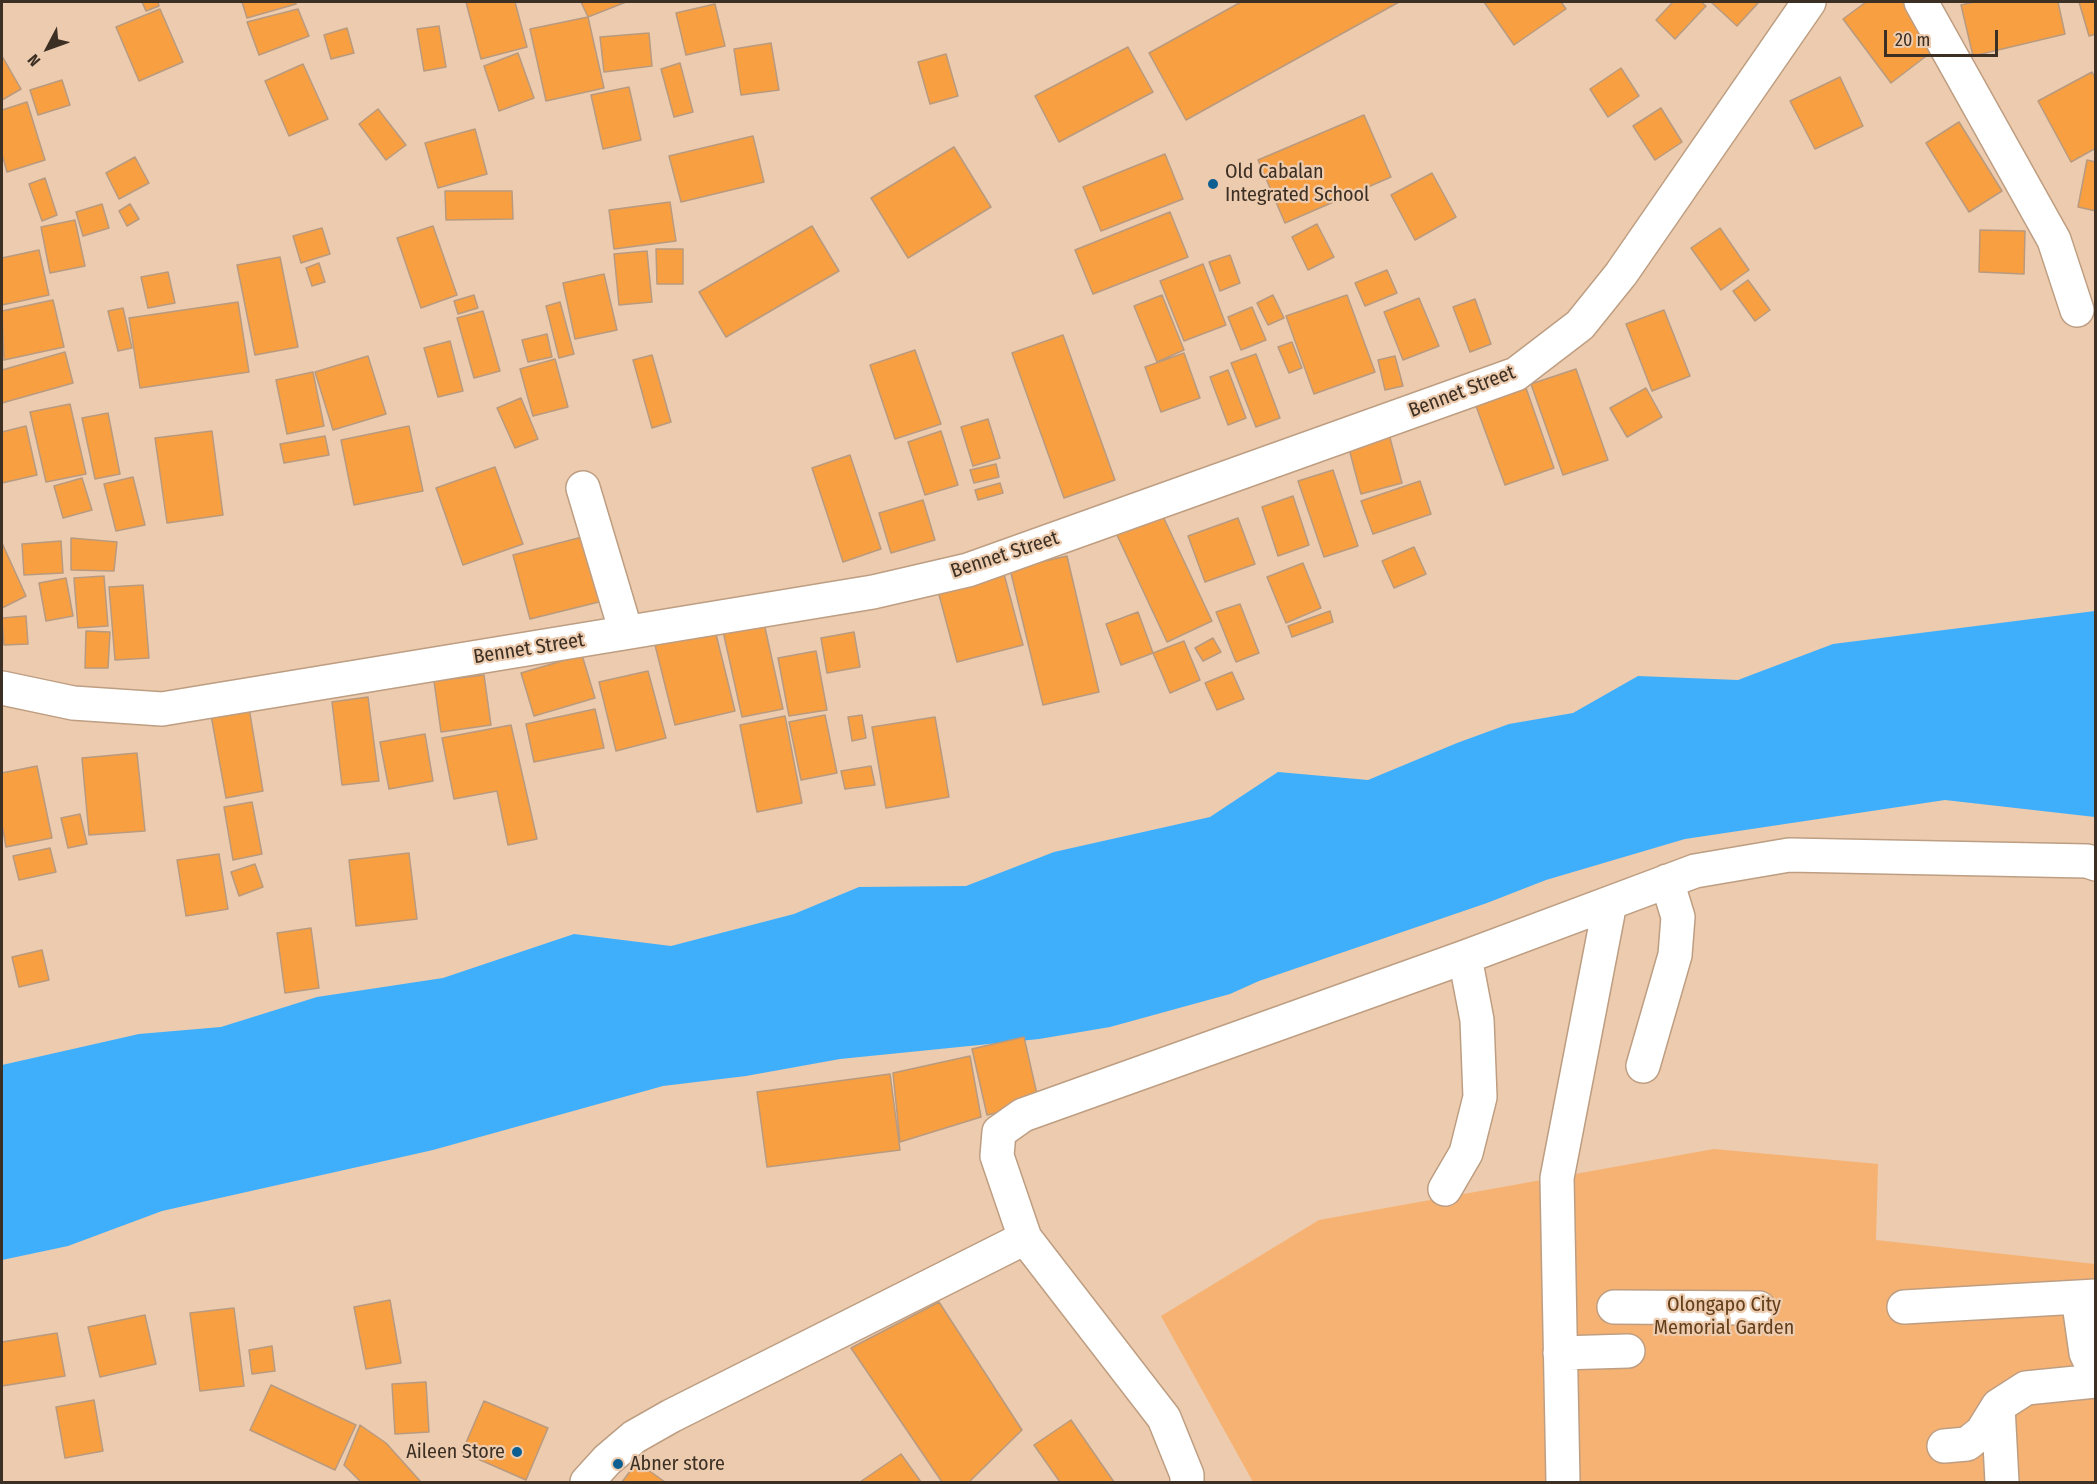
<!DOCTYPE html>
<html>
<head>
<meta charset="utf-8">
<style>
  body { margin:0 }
  #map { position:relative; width:2097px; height:1484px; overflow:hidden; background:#eccbae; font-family:"Fira Sans Condensed",sans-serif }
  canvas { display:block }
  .frame { position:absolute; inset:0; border:3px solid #3c2f24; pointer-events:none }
  .north { position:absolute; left:18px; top:18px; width:60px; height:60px; -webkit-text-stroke:4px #eccbae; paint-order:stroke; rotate:229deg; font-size:16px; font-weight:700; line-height:24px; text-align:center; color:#3c2f24 }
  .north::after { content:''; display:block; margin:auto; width:21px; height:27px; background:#3c2f24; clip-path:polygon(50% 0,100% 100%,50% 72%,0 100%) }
  .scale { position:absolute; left:1884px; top:30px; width:114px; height:27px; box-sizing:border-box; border:3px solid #3c2f24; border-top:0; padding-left:8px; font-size:18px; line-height:21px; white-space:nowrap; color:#3c2f24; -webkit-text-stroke:4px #eccbae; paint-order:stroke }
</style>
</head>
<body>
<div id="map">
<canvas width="2097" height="1484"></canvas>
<div class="frame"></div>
<div class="north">N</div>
<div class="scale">20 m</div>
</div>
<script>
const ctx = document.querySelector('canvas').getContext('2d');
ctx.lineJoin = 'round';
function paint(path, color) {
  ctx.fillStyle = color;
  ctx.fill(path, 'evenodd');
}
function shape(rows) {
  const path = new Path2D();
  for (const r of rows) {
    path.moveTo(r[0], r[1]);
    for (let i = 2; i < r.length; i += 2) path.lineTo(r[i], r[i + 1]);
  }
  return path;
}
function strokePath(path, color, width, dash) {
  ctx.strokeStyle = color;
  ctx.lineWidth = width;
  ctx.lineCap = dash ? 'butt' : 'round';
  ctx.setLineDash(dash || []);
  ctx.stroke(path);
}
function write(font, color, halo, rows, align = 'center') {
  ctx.font = font + ' "Fira Sans Condensed",sans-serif';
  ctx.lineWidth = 4.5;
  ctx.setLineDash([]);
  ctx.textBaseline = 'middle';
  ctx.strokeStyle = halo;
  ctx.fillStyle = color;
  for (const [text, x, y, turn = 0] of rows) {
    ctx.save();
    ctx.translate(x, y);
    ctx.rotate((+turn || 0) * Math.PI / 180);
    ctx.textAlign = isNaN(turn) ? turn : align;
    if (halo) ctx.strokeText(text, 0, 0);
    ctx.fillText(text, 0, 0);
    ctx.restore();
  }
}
paint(shape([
  [1714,1149,1878,1164,1876,1240,2095,1264,2095,1482,1253,1482,1161,1316,1319,1220]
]), '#f6b273');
paint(shape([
  [2095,611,2095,817,1945,800,1685,839,1546,880,1487,903,1259,981,1230,994,1110,1027,1039,1039,840,1059,746,1076,663,1086,433,1150,162,1211,68,1246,2,1260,2,1065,139,1034,221,1027,317,997,443,978,574,934,671,946,794,914,859,887,966,886,1054,852,1210,817,1278,772,1368,780,1457,743,1509,724,1573,713,1638,676,1738,680,1833,644]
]), '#3faffc');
const building = shape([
  [142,2,158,2,159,6,146,11,142,2],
  [242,2,296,2,296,4,247,18,242,2],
  [466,2,515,2,527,47,481,59,466,2],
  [581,2,626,2,588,17,581,2],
  [1241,2,1399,2,1186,120,1149,53,1241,2],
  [1484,2,1561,2,1566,9,1514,45,1484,2],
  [1673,2,1701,2,1706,6,1675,39,1656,20,1673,2],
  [1711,2,1759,2,1737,26,1711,2],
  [1866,2,1904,2,1938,47,1891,83,1843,19,1866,2],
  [1974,2,2058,2,2065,34,1973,56,1961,5,1974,2],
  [2079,2,2096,2,2096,34,2089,36,2079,2],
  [715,4,725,46,686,55,676,13,715,4],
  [160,9,183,62,139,81,116,27,160,9],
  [298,9,309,36,259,55,247,22,298,9],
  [588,17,604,88,546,101,530,29,588,17],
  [439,26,446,67,424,71,417,29,439,26],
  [347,28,354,53,331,59,324,35,347,28],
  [649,33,652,66,604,72,600,37,649,33],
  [771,43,779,90,741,95,734,49,771,43],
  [1128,47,1153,92,1059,142,1035,96,1128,47],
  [518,53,534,98,499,111,484,66,518,53],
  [946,54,958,96,930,104,918,62,946,54],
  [2,56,21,89,2,100,2,56],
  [680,63,693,112,674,117,661,69,680,63],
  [303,64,328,119,289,136,265,81,303,64],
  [1621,68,1639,96,1608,117,1590,89,1621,68],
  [2092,72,2096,79,2096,148,2071,162,2038,101,2092,72],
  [1840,77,1863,126,1815,149,1790,101,1840,77],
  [62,80,70,105,38,115,30,90,62,80],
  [629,87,641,140,603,149,591,95,629,87],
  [27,102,45,160,7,172,2,154,2,110,27,102],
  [1661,108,1682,142,1655,160,1633,126,1661,108],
  [378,109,406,145,386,160,359,124,378,109],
  [1364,115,1391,177,1285,223,1258,160,1364,115],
  [1959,122,2002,191,1969,212,1926,143,1959,122],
  [475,129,487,174,438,188,425,143,475,129],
  [753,136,764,182,681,202,669,156,753,136],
  [954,147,991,207,908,258,871,198,954,147],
  [1165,154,1183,199,1101,231,1083,187,1165,154],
  [135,157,149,183,119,199,106,173,135,157],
  [2087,160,2096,162,2096,211,2078,207,2087,160],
  [1432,173,1456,217,1415,240,1391,195,1432,173],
  [45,178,57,215,42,221,29,184,45,178],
  [445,191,512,191,513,219,446,220,445,191],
  [670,202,676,241,614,249,609,210,670,202],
  [102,204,109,228,83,236,76,212,102,204],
  [130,204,139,219,127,226,119,211,130,204],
  [1170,212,1188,257,1093,294,1075,250,1170,212],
  [75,220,85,266,50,273,41,227,75,220],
  [1317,224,1334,257,1308,270,1292,237,1317,224],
  [433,226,457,295,421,308,397,238,433,226],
  [812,226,839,271,726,337,699,292,812,226],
  [322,228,330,254,301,263,293,236,322,228],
  [1720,228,1749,270,1721,290,1691,248,1720,228],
  [1980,230,2025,231,2024,274,1979,272,1980,230],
  [656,249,683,249,683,284,657,284,656,249],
  [39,250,49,295,2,305,2,258,39,250],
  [647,251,652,302,619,305,614,254,647,251],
  [1230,255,1240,283,1220,291,1209,262,1230,255],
  [280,257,298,347,255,355,237,265,280,257],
  [319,263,325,282,312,286,306,268,319,263],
  [1203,264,1226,325,1184,341,1160,281,1203,264],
  [1387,270,1397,293,1365,306,1355,283,1387,270],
  [168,272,175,303,148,308,141,277,168,272],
  [604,274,617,330,575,339,563,283,604,274],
  [1748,280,1770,310,1755,321,1733,291,1748,280],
  [474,295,478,308,458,314,454,301,474,295],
  [1162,295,1184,350,1157,362,1134,306,1162,295],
  [1273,295,1284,318,1268,325,1257,303,1273,295],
  [1347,295,1375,372,1314,394,1286,316,1347,295],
  [1419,298,1439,346,1403,360,1384,312,1419,298],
  [1475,299,1491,344,1470,352,1453,307,1475,299],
  [53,300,64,347,4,360,2,311,53,300],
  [238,302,249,372,140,388,129,318,238,302],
  [560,302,574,354,559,358,546,306,560,302],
  [1252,307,1266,340,1241,350,1228,317,1252,307],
  [123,308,132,348,118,351,108,311,123,308],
  [1664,310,1690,376,1652,391,1626,324,1664,310],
  [483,311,500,371,474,378,457,318,483,311],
  [547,334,552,357,528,362,522,340,547,334],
  [1063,335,1115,480,1064,498,1012,353,1063,335],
  [450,341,463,391,438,397,424,348,450,341],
  [1292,342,1302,368,1289,373,1278,347,1292,342],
  [915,350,941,424,895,439,870,365,915,350],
  [65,352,73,383,2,403,2,370,65,352],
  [1184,353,1200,398,1161,412,1145,367,1184,353],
  [1256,354,1280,418,1256,427,1231,363,1256,354],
  [652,355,671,422,652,428,633,360,652,355],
  [368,356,386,414,333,430,315,372,368,356],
  [1395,356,1403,386,1385,390,1378,360,1395,356],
  [555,359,568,407,533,416,520,369,555,359],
  [1576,369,1608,460,1563,475,1531,384,1576,369],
  [1228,370,1246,418,1228,425,1210,377,1228,370],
  [313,372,324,426,287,434,276,380,313,372],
  [1526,388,1554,468,1505,485,1476,406,1526,388],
  [1646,388,1662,417,1627,437,1610,408,1646,388],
  [521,398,538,439,515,448,497,408,521,398],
  [70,404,86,474,46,482,30,412,70,404],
  [108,413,120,474,95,479,82,418,108,413],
  [988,419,1000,458,973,466,961,427,988,419],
  [26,426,37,475,2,483,2,432,26,426],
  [409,426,423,491,354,505,341,440,409,426],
  [212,431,223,515,167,523,155,438,212,431],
  [941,431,958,485,925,495,908,442,941,431],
  [1389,434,1402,483,1361,494,1348,445,1389,434],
  [325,436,329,455,284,463,280,444,325,436],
  [850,455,881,549,843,562,812,468,850,455],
  [996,464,999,477,974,483,970,470,996,464],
  [495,467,523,544,463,565,436,488,495,467],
  [1333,470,1358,546,1324,557,1298,481,1333,470],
  [133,477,145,525,116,531,104,484,133,477],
  [82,478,92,510,63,518,54,486,82,478],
  [1420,481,1431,514,1373,534,1361,501,1420,481],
  [1000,483,1003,493,978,500,975,490,1000,483],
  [1293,496,1309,545,1278,556,1262,507,1293,496],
  [923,500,935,540,891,553,879,513,923,500],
  [1161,512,1212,621,1167,642,1116,533,1161,512],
  [1238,518,1255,564,1205,582,1188,536,1238,518],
  [586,536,603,601,530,619,513,555,586,536],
  [71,538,117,542,114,571,71,570,71,538],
  [61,541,63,573,24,575,22,544,61,541],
  [2,543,26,596,2,608,2,543],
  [1414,547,1426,574,1394,588,1382,561,1414,547],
  [1067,556,1099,692,1043,705,1010,569,1067,556],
  [1303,563,1321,608,1286,623,1267,577,1303,563],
  [1004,574,1023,645,957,662,938,591,1004,574],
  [104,576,108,626,78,628,74,578,104,576],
  [66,578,73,616,46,621,39,583,66,578],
  [143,585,149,658,115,660,109,587,143,585],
  [1240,604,1259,653,1236,662,1216,612,1240,604],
  [1330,611,1333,622,1292,637,1288,626,1330,611],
  [1138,612,1153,653,1121,665,1106,624,1138,612],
  [26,616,28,644,4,645,2,618,26,616],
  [764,623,783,709,742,717,723,631,764,623],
  [715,630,735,711,675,725,655,645,715,630],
  [86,631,110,632,108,668,85,668,86,631],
  [854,632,860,667,827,673,821,638,854,632],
  [1213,638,1221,652,1203,661,1195,648,1213,638],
  [1184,641,1200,680,1170,693,1153,653,1184,641],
  [816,651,827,710,789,716,778,658,816,651],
  [582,655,595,698,534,716,521,673,582,655],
  [648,671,666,738,616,751,599,682,648,671],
  [1232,672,1244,699,1217,710,1205,683,1232,672],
  [484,675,491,725,441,732,434,681,484,675],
  [368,697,379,781,342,785,332,702,368,697],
  [249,708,263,791,226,798,211,715,249,708],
  [595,709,604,748,534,762,526,724,595,709],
  [825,715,837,773,801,780,789,722,825,715],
  [862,715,866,738,852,741,848,717,862,715],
  [785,716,802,803,757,812,740,725,785,716],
  [935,717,949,797,886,808,872,727,935,717],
  [511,725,537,839,508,845,497,791,454,799,442,738,511,725],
  [425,734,433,781,389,789,380,742,425,734],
  [137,753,145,831,89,835,82,758,137,753],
  [37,766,52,838,6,847,2,824,2,773,37,766],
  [871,766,875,785,845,789,841,771,871,766],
  [252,802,262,854,233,860,224,807,252,802],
  [80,814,87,844,68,848,61,818,80,814],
  [50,848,56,872,19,880,13,856,50,848],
  [409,853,417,919,356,926,349,860,409,853],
  [219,854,228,909,186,916,177,860,219,854],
  [255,864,263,887,239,896,231,872,255,864],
  [311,928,319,988,285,993,277,933,311,928],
  [42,950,49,980,19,987,12,957,42,950],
  [1024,1037,1039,1103,987,1115,972,1049,1024,1037],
  [970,1056,981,1117,900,1142,893,1073,970,1056],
  [890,1074,900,1150,767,1167,757,1092,890,1074],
  [390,1300,401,1363,366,1369,354,1307,390,1300],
  [939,1302,1022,1430,969,1482,942,1482,851,1348,939,1302],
  [234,1308,244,1386,200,1391,190,1313,234,1308],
  [145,1315,156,1364,100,1377,88,1327,145,1315],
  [57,1333,65,1376,2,1386,2,1342,57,1333],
  [272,1346,275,1371,252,1374,249,1350,272,1346],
  [426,1382,429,1432,395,1434,392,1384,426,1382],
  [271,1385,356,1425,335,1470,250,1430,271,1385],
  [94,1400,103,1451,65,1458,56,1407,94,1400],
  [484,1401,548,1428,526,1480,462,1452,484,1401],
  [1071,1420,1114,1482,1060,1482,1034,1445,1071,1420],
  [360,1425,386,1443,421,1482,361,1482,344,1465,360,1425],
  [901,1454,921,1482,860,1482,901,1454],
  [637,1462,665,1482,622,1482,637,1462]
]);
paint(building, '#f89f42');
strokePath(building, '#b99a7e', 1.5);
const minor = shape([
  [1921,2,2054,240,2077,310],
  [583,488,626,632],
  [2,688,73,703,162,709,873,592,968,570,1516,374,1580,325,1621,274,1809,2],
  [1643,1066,1675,955,1678,917,1667,881],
  [1445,1189,1466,1153,1480,1097,1477,1020,1465,957],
  [2078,1297,2086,1353,2096,1374],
  [1614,1307,1759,1308],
  [1904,1307,2096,1296],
  [1560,1353,1628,1351],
  [1998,1406,2002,1482],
  [1944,1446,1967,1444,1982,1432,1998,1406,2026,1388,2096,1381],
  [587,1482,607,1460,634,1437,671,1416,1025,1238],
  [1187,1482,1187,1475,1164,1418,1025,1238,997,1156,999,1132,1023,1115,1465,957,1695,871,1789,855,2087,861,2096,864],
  [1563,1482,1557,1178,1610,903]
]);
strokePath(minor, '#be9e82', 36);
strokePath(minor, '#fff', 33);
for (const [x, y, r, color] of [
  [1213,184,6,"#0d5f91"],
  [517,1452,6,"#0d5f91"],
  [618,1464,6,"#0d5f91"]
]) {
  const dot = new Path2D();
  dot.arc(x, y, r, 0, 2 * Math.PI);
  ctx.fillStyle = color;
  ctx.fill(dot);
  strokePath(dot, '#eccbae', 2);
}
write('20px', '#3c2f24', '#eccbae', [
  ["Old Cabalan",1225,172],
  ["Integrated School",1225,195],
  ["Aileen Store",505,1452,"right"],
  ["Abner store",630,1464]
], 'left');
write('20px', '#3c2f24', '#eccbae', [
  ["Bennet Street",1462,392,-21],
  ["Bennet Street",1005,555,-18],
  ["Bennet Street",529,649,-9]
]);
write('20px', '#633e1a', '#eccbae', [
  ["Olongapo City",1724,1305],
  ["Memorial Garden",1724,1328]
]);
</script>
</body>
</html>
